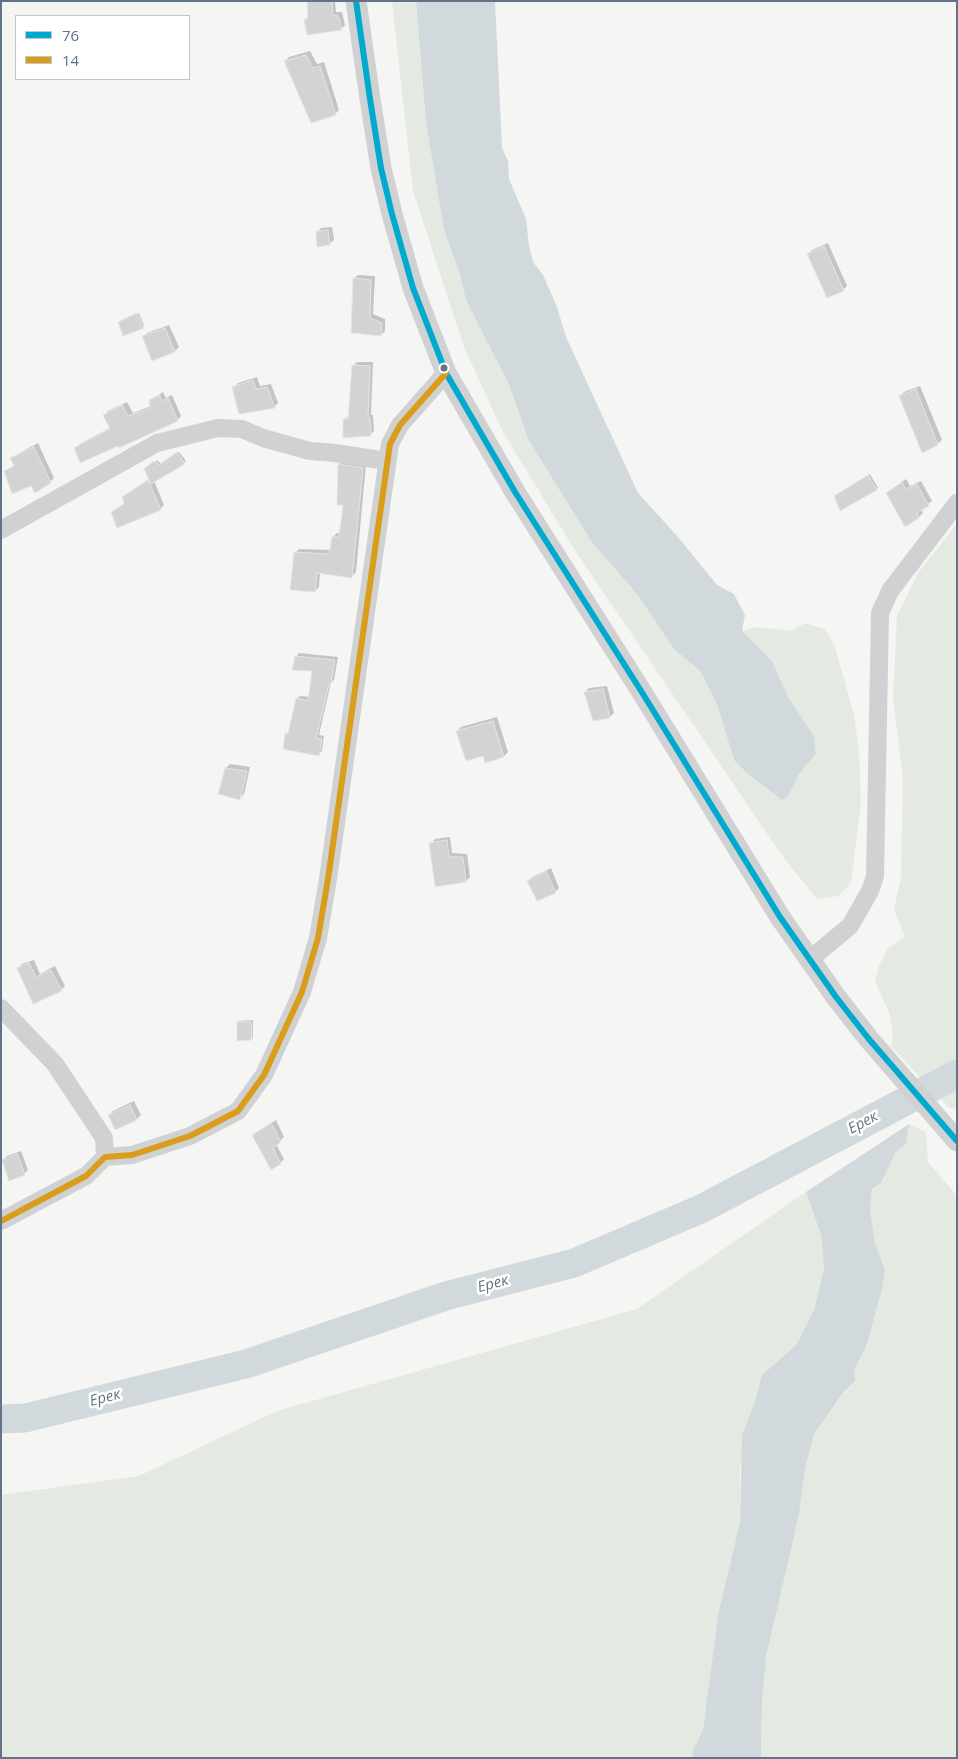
<!DOCTYPE html>
<html>
<head>
<meta charset="utf-8">
<style>
  body { margin:0 }
  #map { position:relative; width:958px; height:1759px; overflow:hidden; background:#f5f5f3; font-family:"Open Sans",sans-serif }
  canvas { display:block }
  .frame { position:absolute; inset:0; border:2px solid #627287; pointer-events:none }
  .legend { position:absolute; left:15px; top:15px; width:175px; height:65px; box-sizing:border-box; background:#fff; border:1px solid #c0c7cf; margin:0; padding:6px 9px; list-style:none; font-size:15px; color:#627287 }
  .legend li { display:flex; align-items:center; gap:10px; height:25px }
  .legend b { width:25px; border:1px solid #c0c7cf }
</style>
</head>
<body>
<div id="map">
<canvas width="958" height="1759"></canvas>
<div class="frame"></div>
<ul class="legend">
<li><b style="height:6px;background:#00a9ce"></b>76</li>
<li><b style="height:6px;background:#d99c1b"></b>14</li>
</ul>
</div>
<script>
const ctx = document.querySelector('canvas').getContext('2d');
ctx.lineJoin = 'round';
function paint(path, color) {
  ctx.fillStyle = color;
  ctx.fill(path, 'evenodd');
}
function shape(rows) {
  const path = new Path2D();
  for (const r of rows) {
    path.moveTo(r[0], r[1]);
    for (let i = 2; i < r.length; i += 2) path.lineTo(r[i], r[i + 1]);
  }
  return path;
}
function strokePath(path, color, width, dash) {
  ctx.strokeStyle = color;
  ctx.lineWidth = width;
  ctx.lineCap = dash ? 'butt' : 'round';
  ctx.setLineDash(dash || []);
  ctx.stroke(path);
}
function write(font, color, halo, rows, align = 'center') {
  ctx.font = font + ' "Open Sans",sans-serif';
  ctx.lineWidth = 5;
  ctx.setLineDash([]);
  ctx.textBaseline = 'middle';
  ctx.strokeStyle = halo;
  ctx.fillStyle = color;
  for (const [text, x, y, turn = 0] of rows) {
    ctx.save();
    ctx.translate(x, y);
    ctx.rotate((+turn || 0) * Math.PI / 180);
    ctx.textAlign = isNaN(turn) ? turn : align;
    if (halo) ctx.strokeText(text, 0, 0);
    ctx.fillText(text, 0, 0);
    ctx.restore();
  }
}
paint(shape([
  [392,1,416,1,426,123,444,230,460,274,466,300,510,387,528,439,591,541,637,594,674,649,700,671,717,704,734,760,788,796,799,774,816,754,814,736,788,697,772,661,742,631,757,627,792,631,805,623,825,629,835,647,854,715,859,752,861,802,851,883,838,896,817,899,783,857,574,549,502,430,464,347,413,191],
  [957,524,957,1109,949,1108,891,1046,893,1034,889,1012,875,981,879,966,887,949,905,937,894,910,901,877,903,779,893,698,897,616,918,573],
  [909,1124,926,1132,928,1162,957,1196,957,1758,761,1758,762,1703,766,1657,799,1515,805,1469,814,1434,845,1392,855,1381,854,1371,866,1347,882,1290,885,1269,875,1244,870,1210,872,1189,881,1183,896,1152,906,1144],
  [806,1192,821,1235,824,1268,814,1310,796,1345,762,1375,740,1467,740,1522,718,1615,703,1730,692,1752,693,1758,1,1758,1,1495,139,1476,277,1411,637,1309]
]), '#e4e9e1');
paint(shape([
  [416,1,495,1,502,148,508,161,509,179,526,219,529,246,533,262,543,275,557,307,566,337,638,493,678,537,717,585,734,594,745,615,742,631,772,661,788,697,814,736,816,754,799,774,788,796,782,800,748,774,734,760,717,704,700,671,674,649,637,594,591,541,528,439,510,387,466,300,460,274,444,230,426,123],
  [909,1124,906,1144,896,1152,881,1183,872,1189,870,1210,875,1244,885,1269,882,1290,866,1347,854,1371,855,1381,844,1392,814,1434,805,1469,799,1515,766,1657,762,1703,761,1758,693,1758,692,1752,703,1730,718,1615,740,1522,742,1435,754,1405,762,1375,796,1345,814,1310,824,1268,821,1235,806,1192]
]), '#d2d9dd');
paint(shape([
  [308,1,335,1,336,12,342,12,345,25,341,29,306,20,310,16],
  [310,51,317,64,324,62,339,110,335,114,285,61,289,57],
  [332,227,334,240,329,244,317,232,321,228],
  [828,243,847,286,843,290,808,254,812,250],
  [358,275,375,276,373,314,385,319,385,331,381,335,353,332,354,279],
  [139,313,144,325,143,327,120,322],
  [169,325,179,347,175,351,153,360,143,337,147,333],
  [357,362,373,362,371,415,373,415,374,431,370,435,344,420,349,416,353,366],
  [257,377,260,386,271,384,278,403,274,407,234,388,238,383],
  [920,386,942,440,937,444,900,396,904,392],
  [163,392,166,398,172,395,181,416,177,420,118,444,76,448,80,444,110,428,104,416,108,411,127,402,133,413,151,406,150,401],
  [38,443,54,478,50,482,32,484,6,472,15,465,12,459,16,455],
  [179,452,186,461,154,481,164,505,160,509,113,512,125,503,123,497,128,493,150,478,148,468,157,460,161,464],
  [343,461,366,464,356,572,352,576,320,572,319,587,315,591,295,553,299,549,331,550,333,537,337,533,341,533,344,504,339,465],
  [870,474,878,488,876,489,837,495],
  [906,479,910,486,921,481,932,501,921,509,923,513,919,517,906,525,887,493],
  [299,653,338,657,334,680,331,682,319,735,324,736,322,751,318,754,287,734,290,731,297,699,300,696,310,697,314,670,296,657],
  [607,686,614,713,610,717,585,692,589,688],
  [497,717,508,752,504,756,484,755,457,731,461,727],
  [230,764,250,767,244,794,240,798,226,768],
  [450,837,452,853,467,854,470,877,466,881,431,844,435,839],
  [551,868,559,888,555,892,528,881,532,877],
  [34,960,40,974,55,966,65,986,61,990,18,969,22,964],
  [253,1020,253,1037,252,1039,238,1022,240,1021],
  [134,1101,141,1115,137,1119,116,1129,109,1115,113,1111],
  [276,1120,284,1137,276,1144,284,1159,280,1163,258,1132],
  [21,1151,28,1170,24,1174,3,1160,7,1156]
]), '#0003');
strokePath(shape([
  [1,1419,25,1418,246,1364,446,1296,574,1263,701,1209,957,1074]
]), '#d2d9dd', 29);
const building = shape([
  [307,1,332,1,333,15,338,16,342,30,307,35,304,20,308,18,307,1],
  [306,55,313,68,320,66,336,115,311,123,284,61,306,55],
  [328,230,330,245,317,247,316,231,328,230],
  [824,246,844,291,827,298,807,254,824,246],
  [353,278,371,280,370,318,382,323,381,336,351,333,353,278],
  [137,313,144,328,123,336,118,322,137,313],
  [165,328,175,352,152,361,142,336,165,328],
  [352,365,370,366,368,418,370,418,371,436,343,438,343,419,348,419,352,365],
  [253,380,256,389,267,387,275,408,239,414,232,387,253,380],
  [916,389,938,445,922,453,899,396,916,389],
  [159,395,162,401,168,398,178,421,119,448,118,446,80,463,74,448,110,429,103,415,122,405,128,416,150,408,149,400,159,395],
  [34,447,51,483,35,493,31,486,12,494,4,471,14,466,10,458,34,447],
  [177,452,185,464,151,484,144,469,154,461,159,465,177,452],
  [338,464,363,468,352,578,317,573,315,592,290,590,294,552,329,554,332,537,339,537,343,505,337,505,338,464],
  [868,475,877,490,840,511,834,496,868,475],
  [148,480,161,510,117,528,111,512,124,504,122,497,148,480],
  [902,482,906,489,917,484,929,506,917,513,919,518,905,527,886,493,902,482],
  [295,656,335,660,331,684,329,684,316,738,322,739,319,756,283,749,285,733,288,734,296,698,308,701,312,671,292,670,295,656],
  [603,689,610,718,593,721,584,692,603,689],
  [493,721,504,757,485,763,483,756,466,761,456,731,493,721],
  [225,768,247,771,240,800,218,794,225,768],
  [447,840,449,857,463,857,466,882,435,887,429,843,447,840],
  [546,871,556,893,537,901,527,881,546,871],
  [29,963,36,977,51,970,62,991,33,1004,17,968,29,963],
  [237,1022,251,1022,252,1040,237,1041,237,1022],
  [130,1105,137,1120,115,1130,108,1115,130,1105],
  [271,1123,281,1142,273,1148,281,1164,271,1170,252,1135,271,1123],
  [17,1154,25,1175,9,1181,2,1160,17,1154]
]);
paint(building, '#d2d4d4');
strokePath(building, '#e4e4e3', 1);
strokePath(shape([
  [1,530,157,443,218,428,242,429,263,438,310,451,335,453,387,461],
  [809,960,850,926,870,891,875,876,880,613,890,591,957,503],
  [1,1008,55,1064,104,1138,105,1157],
  [1,1221,86,1176,105,1157,132,1155,190,1136,238,1111,264,1075,302,992,318,938,328,879,390,444,400,425,446,373]
]), '#d0d1d2', 18);
strokePath(shape([
  [356,1,370,99,381,168,392,214,413,288,446,373,515,492,643,694,780,917,836,997,868,1038,957,1141]
]), '#d0d1d2', 21);
strokePath(shape([
  [356,1,370,99,381,168,392,214,413,288,446,373,515,492,643,694,780,917,836,997,868,1038,957,1141]
]), '#00a9ce', 6);
strokePath(shape([
  [1,1221,86,1176,105,1157,132,1155,190,1136,238,1111,264,1075,302,992,318,938,328,879,390,444,400,425,446,373]
]), '#d99c1b', 6);
for (const [x, y, r, color] of [
  [444,368,4.5,"#627287"]
]) {
  const dot = new Path2D();
  dot.arc(x, y, r, 0, 2 * Math.PI);
  ctx.fillStyle = color;
  ctx.fill(dot);
  strokePath(dot, '#fff', 2);
}
write('italic 15px', '#5e7583', '#fff', [
  ["Ерек",863,1123,-28],
  ["Ерек",493,1284,-15],
  ["Ерек",105,1398,-14]
]);
</script>
</body>
</html>
